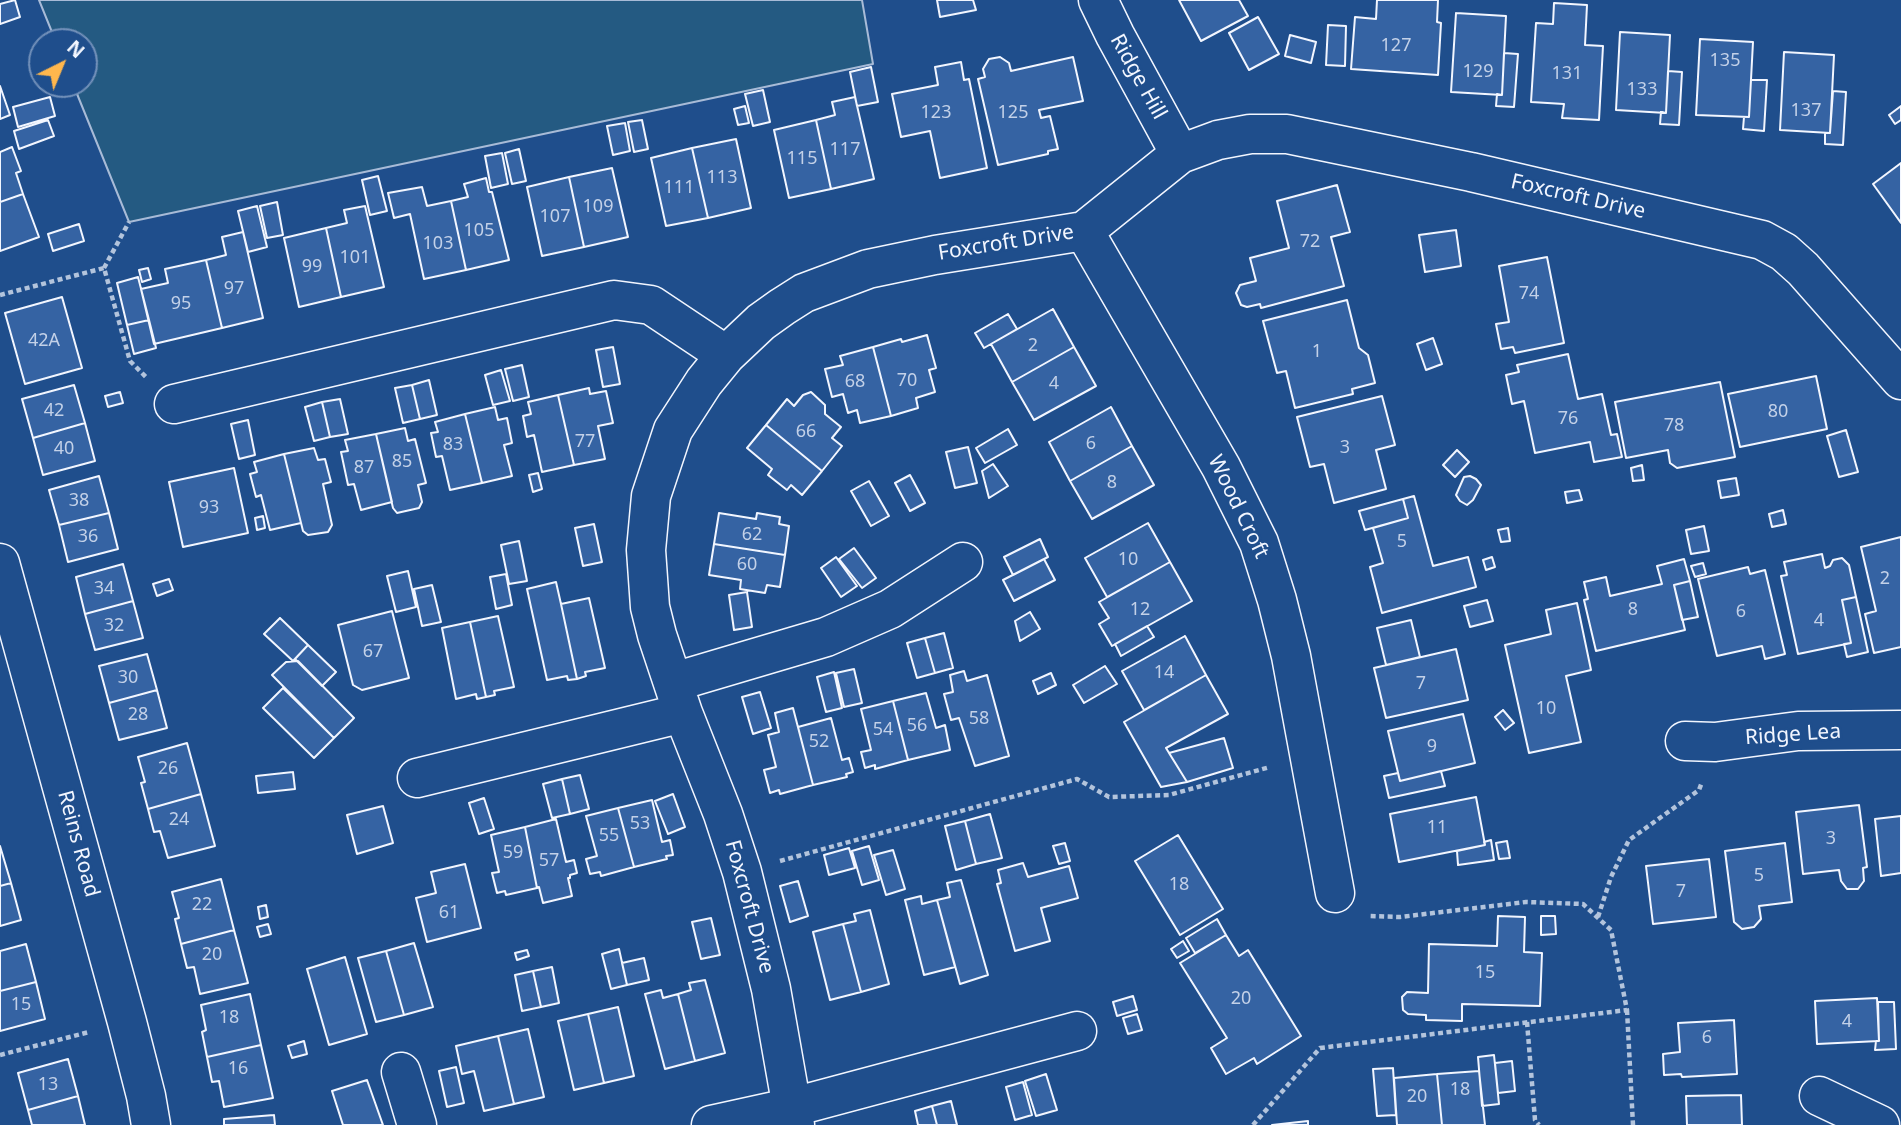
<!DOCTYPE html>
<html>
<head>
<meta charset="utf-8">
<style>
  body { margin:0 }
  #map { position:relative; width:1901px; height:1125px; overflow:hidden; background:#1f4e8c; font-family:"Noto Sans",sans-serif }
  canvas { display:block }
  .north { position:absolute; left:28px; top:28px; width:70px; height:70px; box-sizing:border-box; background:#1f4e8c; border:2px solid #7391ba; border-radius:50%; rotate:43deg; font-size:19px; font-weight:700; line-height:28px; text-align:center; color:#f2f6ff }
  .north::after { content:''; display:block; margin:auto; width:24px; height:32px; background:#ffb74d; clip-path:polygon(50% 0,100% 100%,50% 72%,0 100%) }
</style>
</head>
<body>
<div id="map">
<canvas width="1901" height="1125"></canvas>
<div class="north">N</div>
</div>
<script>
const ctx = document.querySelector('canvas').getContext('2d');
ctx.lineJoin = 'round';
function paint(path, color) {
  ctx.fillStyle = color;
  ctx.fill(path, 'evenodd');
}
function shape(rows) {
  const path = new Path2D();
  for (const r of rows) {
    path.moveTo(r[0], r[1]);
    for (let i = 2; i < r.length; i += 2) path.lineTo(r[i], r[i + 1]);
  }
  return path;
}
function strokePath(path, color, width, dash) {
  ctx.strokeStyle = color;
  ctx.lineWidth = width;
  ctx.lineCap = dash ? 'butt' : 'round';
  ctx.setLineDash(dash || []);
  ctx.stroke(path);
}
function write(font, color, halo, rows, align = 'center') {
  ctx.font = font + ' "Noto Sans",sans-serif';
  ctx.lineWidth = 5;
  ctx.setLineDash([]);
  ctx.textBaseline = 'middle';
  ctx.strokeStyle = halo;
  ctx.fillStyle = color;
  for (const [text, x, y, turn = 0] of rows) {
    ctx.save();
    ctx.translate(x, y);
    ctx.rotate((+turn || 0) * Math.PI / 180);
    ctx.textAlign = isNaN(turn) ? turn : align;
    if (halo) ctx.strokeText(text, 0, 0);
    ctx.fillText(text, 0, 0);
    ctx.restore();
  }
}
const green = shape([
  [39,0,862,0,873,64,129,222,73,84,84,84,84,42,56,42,39,0]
]);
paint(green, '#245a82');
strokePath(green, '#a8bbd7', 2);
const building = shape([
  [15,0,20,17,0,24,0,4,15,0],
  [937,0,973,0,976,10,940,17,937,0],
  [1179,0,1239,0,1248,16,1201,41,1179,0],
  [1377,0,1438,0,1437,22,1441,23,1438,75,1351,69,1355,17,1376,19,1377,0],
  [1554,3,1587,5,1585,45,1603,46,1599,120,1562,118,1564,104,1531,102,1536,23,1553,24,1554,3],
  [1456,13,1506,16,1502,95,1451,92,1456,13],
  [1258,17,1279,54,1249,70,1229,33,1258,17],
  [1328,25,1346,26,1345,66,1326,65,1328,25],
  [1620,32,1670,35,1666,113,1616,110,1620,32],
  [1290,35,1316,42,1311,63,1285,56,1290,35],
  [1700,39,1753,42,1749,117,1696,115,1700,39],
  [1784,52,1834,55,1830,133,1780,130,1784,52],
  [1504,53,1518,54,1514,107,1496,106,1497,94,1502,95,1504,53],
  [1000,57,1009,63,1011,71,1073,57,1083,101,1039,110,1041,118,1050,116,1058,149,1048,151,1048,154,998,165,978,79,985,77,983,69,989,59,1000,57],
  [961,62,964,80,969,79,987,168,940,178,930,131,901,137,892,94,938,85,935,67,961,62],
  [871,67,878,102,857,106,850,72,871,67],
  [1668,71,1682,72,1679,125,1660,124,1661,112,1666,113,1668,71],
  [1751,80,1767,80,1764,131,1743,129,1744,117,1749,117,1751,80],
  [0,86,10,115,0,119,0,86],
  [763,90,770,122,753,126,745,94,763,90],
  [1833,91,1846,92,1843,145,1825,144,1825,133,1830,133,1833,91],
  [50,97,55,116,18,127,13,107,50,97],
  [855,97,874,179,831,189,816,120,835,115,832,102,855,97],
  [745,106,749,123,738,125,734,109,745,106],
  [1901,106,1901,120,1895,124,1889,115,1901,106],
  [48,120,54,136,19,149,14,131,48,120],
  [642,120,648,149,634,152,628,122,642,120],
  [816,120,831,189,789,198,774,130,816,120],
  [625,123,630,151,613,155,607,126,625,123],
  [736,139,751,208,708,218,692,148,736,139],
  [12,147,21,171,16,173,23,194,0,202,0,152,12,147],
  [692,148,708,218,666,226,651,158,692,148],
  [519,149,526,181,512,184,505,153,519,149],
  [502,153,508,184,491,188,485,156,502,153],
  [1901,163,1901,223,1873,184,1901,163],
  [612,168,628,237,584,247,569,177,612,168],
  [378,176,387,211,370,215,362,180,378,176],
  [569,177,584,247,542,256,527,187,569,177],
  [486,178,489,192,492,192,509,260,466,270,451,201,468,197,464,184,486,178],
  [1337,185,1350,232,1331,237,1344,286,1261,308,1260,304,1247,307,1241,305,1236,293,1240,285,1256,281,1250,258,1289,248,1277,201,1337,185],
  [422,187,427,206,451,201,466,270,424,279,410,214,394,218,388,193,422,187],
  [23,194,39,237,0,251,0,202,23,194],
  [277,202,283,235,267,238,260,206,277,202],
  [257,206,267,247,248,252,238,211,257,206],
  [365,206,384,287,341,297,326,228,347,223,344,210,365,206],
  [79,224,84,241,53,251,48,234,79,224],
  [326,228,341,297,299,307,284,238,326,228],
  [1456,230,1461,266,1425,272,1419,235,1456,230],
  [243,232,263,318,222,328,206,260,226,255,222,237,243,232],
  [1547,257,1564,343,1515,353,1513,347,1501,349,1496,324,1509,322,1499,266,1547,257],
  [206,260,222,328,154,344,141,289,168,283,165,269,206,260],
  [148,268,151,279,142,282,139,270,148,268],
  [138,277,149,320,127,325,117,283,138,277],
  [62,297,82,368,25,384,5,313,62,297],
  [1347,300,1359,348,1368,355,1375,383,1352,389,1353,394,1295,408,1286,371,1277,373,1263,321,1347,300],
  [1053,309,1074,347,1012,382,991,344,1053,309],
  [1008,314,1017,329,984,348,975,333,1008,314],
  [149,320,156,348,134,354,127,325,149,320],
  [927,335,936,368,929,370,935,392,916,398,918,408,891,416,873,347,901,339,902,342,927,335],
  [1433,338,1442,364,1426,370,1417,344,1433,338],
  [613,347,620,384,603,387,596,350,613,347],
  [873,347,891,416,860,423,857,410,848,413,843,394,832,397,825,369,843,365,840,356,873,347],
  [1074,347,1096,386,1034,420,1012,382,1074,347],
  [1568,354,1578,399,1602,394,1611,435,1617,434,1622,457,1594,462,1590,442,1535,453,1524,401,1512,404,1506,375,1519,372,1517,365,1568,354],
  [522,365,529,397,513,401,505,369,522,365],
  [501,370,510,401,493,405,485,375,501,370],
  [1816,376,1827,429,1740,447,1728,394,1816,376],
  [429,380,437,415,420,419,412,385,429,380],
  [1720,382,1735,457,1677,468,1670,463,1668,450,1626,458,1615,402,1720,382],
  [74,385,85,423,33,438,22,399,74,385],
  [412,385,420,419,403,423,395,388,412,385],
  [589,388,590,394,606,391,613,423,598,426,605,459,574,465,558,395,589,388],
  [120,392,123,403,108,407,105,396,120,392],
  [811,392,825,405,825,414,841,427,832,438,842,446,822,471,766,425,787,399,794,406,803,395,811,392],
  [558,395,574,465,542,472,534,435,527,437,523,416,531,414,528,402,558,395],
  [1382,396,1395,445,1376,450,1386,489,1334,503,1324,464,1310,467,1297,417,1382,396],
  [340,399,348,434,330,437,322,402,340,399],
  [322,402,330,437,314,441,305,407,322,402],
  [495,407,498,420,507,418,512,443,504,445,512,476,482,483,465,414,495,407],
  [1111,407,1132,446,1070,481,1049,442,1111,407],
  [465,414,482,483,450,490,442,456,436,457,431,433,438,432,435,422,465,414],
  [248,420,255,455,239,459,231,424,248,420],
  [85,423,95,461,43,475,33,438,85,423],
  [766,425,822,471,802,495,791,485,787,490,768,475,772,469,747,448,766,425],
  [405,428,408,441,415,439,426,483,418,485,422,502,419,508,397,513,393,508,376,434,405,428],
  [1008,429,1017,445,985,463,976,448,1008,429],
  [1846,430,1858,472,1839,477,1827,436,1846,430],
  [376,434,392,502,361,510,354,484,348,485,341,452,348,451,345,440,376,434],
  [1132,446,1154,485,1092,519,1070,481,1132,446],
  [968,447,977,483,955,488,946,452,968,447],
  [314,448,318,460,325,459,331,482,323,484,332,525,328,532,308,535,303,531,284,454,314,448],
  [1457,450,1469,462,1455,477,1443,465,1457,450],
  [284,454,301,523,270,530,261,495,256,497,250,474,257,472,254,462,284,454],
  [993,464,1008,486,989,498,982,471,993,464],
  [1642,465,1644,480,1633,481,1631,468,1642,465],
  [234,468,248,533,183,547,169,482,234,468],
  [538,473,542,489,533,492,529,475,538,473],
  [910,475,925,503,910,511,895,483,910,475],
  [99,476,109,513,59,525,49,490,99,476],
  [1470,476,1476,479,1481,485,1473,500,1467,505,1460,501,1456,495,1464,477,1470,476],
  [1736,478,1739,495,1721,498,1718,481,1736,478],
  [869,481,889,516,871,526,851,491,869,481],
  [1579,490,1582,500,1567,503,1565,492,1579,490],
  [1414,496,1433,566,1468,557,1476,587,1382,613,1370,567,1383,563,1373,528,1408,518,1403,499,1414,496],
  [1403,499,1408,518,1365,530,1359,511,1403,499],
  [1783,510,1786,524,1772,527,1769,514,1783,510],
  [109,513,118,549,68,562,59,525,109,513],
  [719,513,756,519,757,513,780,517,779,524,789,526,785,555,714,544,719,513],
  [263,516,265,528,257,530,255,518,263,516],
  [1148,523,1170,562,1107,597,1085,558,1148,523],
  [594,524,602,562,583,566,575,528,594,524],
  [1704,526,1709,551,1691,554,1686,530,1704,526],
  [1508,528,1510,541,1501,542,1498,530,1508,528],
  [1901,537,1901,647,1874,653,1865,614,1876,611,1861,547,1901,537],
  [1040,539,1048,557,1013,575,1004,557,1040,539],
  [519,541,527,581,509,584,501,545,519,541],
  [714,544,785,555,780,587,767,585,765,593,740,589,741,580,709,575,714,544],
  [854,548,876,578,862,588,839,559,854,548],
  [1822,554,1825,568,1830,566,1833,560,1842,558,1849,565,1856,597,1842,600,1851,643,1798,654,1781,576,1787,575,1784,562,1822,554],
  [836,557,857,586,841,597,821,568,836,557],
  [1492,557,1495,567,1486,570,1483,560,1492,557],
  [1044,559,1055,580,1014,601,1003,580,1044,559],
  [1684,559,1690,581,1674,585,1685,630,1596,651,1584,600,1588,599,1584,582,1606,577,1610,596,1662,584,1657,566,1684,559],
  [1170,562,1192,601,1112,646,1099,624,1109,618,1099,602,1170,562],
  [1703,563,1706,574,1695,577,1691,566,1703,563],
  [123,564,133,601,85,614,76,577,123,564],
  [1748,567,1750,574,1765,570,1785,654,1765,659,1762,646,1717,656,1698,579,1748,567],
  [408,571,416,607,396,612,387,576,408,571],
  [506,574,512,605,496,609,490,577,506,574],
  [169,579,173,590,157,596,153,584,169,579],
  [1690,581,1698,617,1682,620,1674,585,1690,581],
  [556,582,561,604,577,679,568,680,567,676,547,680,527,589,556,582],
  [432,585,441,622,422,626,414,589,432,585],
  [747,592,752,627,734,630,729,595,747,592],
  [1856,597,1868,652,1847,657,1844,644,1851,643,1842,600,1856,597],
  [589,598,605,668,585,672,586,676,577,679,561,604,589,598],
  [1487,600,1493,621,1470,627,1464,606,1487,600],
  [133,601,143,638,95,650,85,614,133,601],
  [1577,603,1591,670,1566,676,1581,742,1529,753,1505,645,1551,634,1546,610,1577,603],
  [392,611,409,678,362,690,353,685,338,625,392,611],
  [1030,612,1040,629,1020,641,1015,621,1030,612],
  [498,616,514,687,494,691,495,695,486,697,470,622,498,616],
  [280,618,308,645,293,661,264,634,280,618],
  [1411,620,1420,657,1386,665,1377,628,1411,620],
  [470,622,486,697,477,699,476,694,456,699,442,628,470,622],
  [1147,626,1154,637,1121,656,1115,644,1147,626],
  [944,633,953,668,935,673,925,638,944,633],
  [1185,636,1206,675,1144,710,1122,671,1185,636],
  [925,638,935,673,917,678,907,643,925,638],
  [308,645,336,672,322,686,295,659,308,645],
  [1456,649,1468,700,1386,718,1374,668,1456,649],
  [147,654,157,690,109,703,99,666,147,654],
  [298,661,354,718,334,738,272,675,286,662,298,661],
  [1105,666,1117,684,1084,703,1073,685,1105,666],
  [854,669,862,703,844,707,836,673,854,669],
  [964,671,967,681,987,675,1009,756,975,766,959,718,951,720,944,694,953,692,950,675,964,671],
  [834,672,842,708,826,712,817,677,834,672],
  [1051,673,1056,685,1038,694,1033,681,1051,673],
  [1206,675,1228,714,1166,748,1187,782,1161,787,1124,722,1206,675],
  [283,688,334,738,314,758,263,708,283,688],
  [157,690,167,728,119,740,109,703,157,690],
  [760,692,771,728,753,734,742,697,760,692],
  [926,693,936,728,945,725,950,750,908,760,893,701,926,693],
  [893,701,908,760,875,769,875,765,865,768,861,752,871,750,861,709,893,701],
  [793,708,813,785,780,794,779,790,770,793,764,770,776,767,768,735,779,732,775,713,793,708],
  [1503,710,1514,723,1505,730,1495,717,1503,710],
  [1463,714,1475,763,1400,781,1388,731,1463,714],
  [831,718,842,760,849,758,853,772,846,774,847,777,813,785,798,727,831,718],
  [1224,738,1233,768,1187,782,1169,753,1224,738],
  [187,743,201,794,148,809,141,783,145,782,138,757,187,743],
  [1441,771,1445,786,1389,798,1384,776,1398,773,1400,781,1441,771],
  [293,772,295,789,258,793,256,776,293,772],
  [580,775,589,809,570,814,562,779,580,775],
  [562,779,570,814,552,818,543,784,562,779],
  [201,794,215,846,168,858,160,831,154,832,148,809,201,794],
  [673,794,685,827,668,834,655,801,673,794],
  [1476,797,1485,845,1399,862,1390,814,1476,797],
  [484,798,494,829,479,834,469,803,484,798],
  [652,800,662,842,670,840,673,855,666,856,667,859,634,867,618,808,652,800],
  [1859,805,1867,867,1863,868,1864,881,1858,889,1847,889,1841,881,1839,870,1803,874,1796,812,1859,805],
  [383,806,393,843,357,854,347,815,383,806],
  [618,808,634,867,601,876,600,872,590,874,586,859,597,856,586,816,618,808],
  [990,814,1002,858,976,864,965,821,990,814],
  [1901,816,1901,873,1881,876,1875,819,1901,816],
  [556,819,566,862,574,860,577,873,570,875,570,878,568,878,572,896,543,903,539,887,537,888,525,827,556,819],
  [965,821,976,864,956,870,945,826,965,821],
  [525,827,537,888,506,895,505,891,497,893,492,873,499,872,491,835,525,827],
  [1178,835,1223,909,1180,935,1135,861,1178,835],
  [1491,840,1494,860,1458,865,1457,851,1485,845,1484,842,1491,840],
  [1507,841,1510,858,1499,859,1496,843,1507,841],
  [1065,843,1070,861,1059,864,1053,846,1065,843],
  [1785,843,1792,902,1759,906,1761,919,1754,927,1742,929,1734,922,1725,851,1785,843],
  [0,846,11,883,0,886,0,846],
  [869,846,879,880,862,885,852,851,869,846],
  [849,848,855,868,829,875,824,855,849,848],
  [893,850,905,889,886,895,874,855,893,850],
  [1709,859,1716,917,1653,924,1646,866,1709,859],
  [1023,863,1028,877,1069,866,1078,898,1041,908,1050,941,1015,951,997,884,1001,883,998,870,1023,863],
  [465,864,481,928,427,942,416,898,436,893,431,872,465,864],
  [221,879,234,930,181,944,175,919,179,918,172,892,221,879],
  [961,880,988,975,960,984,937,900,950,897,947,883,961,880],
  [798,881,808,916,790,922,780,886,798,881],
  [11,883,21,920,0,926,0,886,11,883],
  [921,896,922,904,937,900,955,967,924,975,905,900,921,896],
  [266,905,268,917,260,919,258,907,266,905],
  [870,910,889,984,861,992,843,924,856,921,854,914,870,910],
  [1498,916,1525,917,1524,952,1542,953,1540,1006,1462,1004,1462,1021,1426,1020,1426,1015,1408,1014,1403,1010,1402,997,1407,992,1428,993,1429,944,1497,946,1498,916],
  [1541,916,1555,916,1556,934,1541,935,1541,916],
  [711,918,720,955,701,959,692,922,711,918],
  [1217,919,1226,935,1195,953,1186,938,1217,919],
  [268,924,271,934,260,937,257,927,268,924],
  [843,924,861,992,830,1000,813,932,843,924],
  [234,930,248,983,200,994,194,967,187,968,181,944,234,930],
  [1226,935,1239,956,1248,950,1301,1036,1257,1064,1254,1058,1226,1074,1211,1048,1227,1038,1180,963,1226,935],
  [1183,941,1189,951,1177,958,1171,949,1183,941],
  [414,943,433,1007,404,1015,386,951,414,943],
  [26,944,36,982,0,991,0,951,26,944],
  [619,949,627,985,611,989,602,954,619,949],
  [527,950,529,956,517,960,515,953,527,950],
  [386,951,404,1015,376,1022,358,958,386,951],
  [345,957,367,1034,329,1045,307,969,345,957],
  [644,958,649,980,627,985,622,963,644,958],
  [552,967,559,1003,541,1007,533,971,552,967],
  [533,971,541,1007,522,1011,515,975,533,971],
  [705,980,725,1053,695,1061,678,994,691,990,689,983,705,980],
  [36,982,45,1019,0,1031,0,991,36,982],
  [661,990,663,998,678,994,695,1061,665,1069,645,994,661,990],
  [250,994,261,1045,207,1057,202,1032,206,1030,201,1005,250,994],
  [1133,996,1137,1010,1117,1016,1113,1002,1133,996],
  [1877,998,1879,1041,1817,1044,1815,1001,1877,998],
  [1878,1002,1894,1002,1896,1049,1875,1050,1876,1041,1879,1041,1878,1002],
  [618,1007,634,1076,604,1083,588,1014,618,1007],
  [588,1014,604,1083,574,1090,558,1021,588,1014],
  [1137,1014,1142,1030,1128,1034,1123,1018,1137,1014],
  [1734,1020,1737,1074,1682,1077,1681,1074,1664,1075,1663,1054,1680,1052,1678,1023,1734,1020],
  [528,1029,544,1097,514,1104,498,1036,528,1029],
  [498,1036,514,1104,484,1111,474,1071,462,1074,456,1046,498,1036],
  [304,1041,307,1054,292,1058,288,1046,304,1041],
  [261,1045,273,1098,224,1107,219,1081,212,1082,207,1057,261,1045],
  [1494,1055,1499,1104,1482,1106,1478,1057,1494,1055],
  [68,1059,78,1096,28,1110,18,1073,68,1059],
  [1512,1061,1515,1091,1498,1093,1495,1063,1512,1061],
  [456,1067,464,1103,447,1107,439,1071,456,1067],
  [1393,1068,1396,1115,1377,1116,1373,1069,1393,1068],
  [1479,1071,1485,1125,1442,1125,1437,1074,1479,1071],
  [1046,1074,1057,1110,1036,1116,1025,1081,1046,1074],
  [1437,1074,1442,1125,1397,1125,1394,1078,1437,1074],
  [367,1080,383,1125,343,1125,332,1091,367,1080],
  [1023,1082,1032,1115,1015,1120,1006,1087,1023,1082],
  [1741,1095,1742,1125,1687,1125,1686,1096,1741,1095],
  [78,1096,85,1125,32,1125,28,1110,78,1096],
  [951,1101,957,1125,937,1125,932,1106,951,1101],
  [932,1106,937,1125,918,1125,915,1111,932,1106],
  [274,1115,275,1125,224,1125,224,1119,274,1115],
  [1308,1121,1308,1125,1272,1125,1308,1121]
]);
paint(building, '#3563a3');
strokePath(building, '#f2f6ff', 2);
const minor = shape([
  [1098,0,1115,35,1180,154],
  [1084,231,1221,467,1259,543,1277,600,1291,656,1335,893],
  [174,404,614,300,651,305,726,355],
  [0,563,127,1022,146,1096,151,1125],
  [674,682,826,637,890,609,963,562],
  [1685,741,1715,742,1798,731,1901,730],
  [417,778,683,713],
  [401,1072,417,1125],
  [1819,1096,1880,1125],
  [711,1125,793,1107,1077,1031],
  [795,1125,771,989,742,872,723,814,683,713,657,635,650,607,646,550,651,496,673,430,704,382,726,355,761,322,782,307,804,293,868,269,935,255,1084,231,1180,154,1218,140,1250,134,1287,134,1471,172,1762,240,1784,252,1803,269,1901,380]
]);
strokePath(minor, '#f2f6ff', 41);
strokePath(shape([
  [104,268,129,222],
  [0,295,104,268,130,361,146,377],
  [780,861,1077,779,1109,797,1169,795,1270,767],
  [1598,917,1611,877,1629,840,1699,790,1702,782],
  [1627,1010,1633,1125],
  [1527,1022,1535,1120,1539,1125],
  [0,1055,89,1032],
  [1253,1125,1320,1048,1627,1010,1611,930,1583,904,1526,902,1400,917,1368,916]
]), '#b3c4dc', 4.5, [5, 3.5]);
strokePath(minor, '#1f4e8c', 38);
write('18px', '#c3d1e8', null, [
  ["127",1396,46],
  ["135",1725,61],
  ["129",1478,72],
  ["131",1567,74],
  ["133",1642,90],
  ["137",1806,111],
  ["123",936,113],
  ["125",1013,113],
  ["117",845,150],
  ["115",802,159],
  ["113",722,178],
  ["111",679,188],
  ["109",598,207],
  ["107",555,217],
  ["105",479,231],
  ["72",1310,242],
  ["103",438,244],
  ["101",355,258],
  ["99",312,267],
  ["97",234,289],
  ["74",1529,294],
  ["95",181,304],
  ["42A",44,341],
  ["2",1033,346],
  ["1",1317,352],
  ["70",907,381],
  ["68",855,382],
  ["4",1054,384],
  ["42",54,411],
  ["80",1778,412],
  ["76",1568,419],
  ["78",1674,426],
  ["66",806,432],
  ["77",585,442],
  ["6",1091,444],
  ["83",453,445],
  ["3",1345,448],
  ["40",64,449],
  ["85",402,462],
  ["87",364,468],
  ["8",1112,483],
  ["38",79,501],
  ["93",209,508],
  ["62",752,535],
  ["36",88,537],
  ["5",1402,542],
  ["10",1128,560],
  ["60",747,565],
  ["2",1885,579],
  ["34",104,589],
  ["12",1140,610],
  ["8",1633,610],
  ["6",1741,612],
  ["4",1819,621],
  ["32",114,626],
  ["67",373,652],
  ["14",1164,673],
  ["30",128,678],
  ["7",1421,684],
  ["10",1546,709],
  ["28",138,715],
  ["58",979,719],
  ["56",917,726],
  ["54",883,730],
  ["52",819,742],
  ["9",1432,747],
  ["26",168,769],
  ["24",179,820],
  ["53",640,824],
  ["11",1437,828],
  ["55",609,836],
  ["3",1831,839],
  ["59",513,853],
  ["57",549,861],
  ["5",1759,876],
  ["18",1179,885],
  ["7",1681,892],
  ["22",202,905],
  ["61",449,913],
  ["20",212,955],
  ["15",1485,973],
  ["20",1241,999],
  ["15",21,1005],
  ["18",229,1018],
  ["4",1847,1022],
  ["6",1707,1038],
  ["16",238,1069],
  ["13",48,1085],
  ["18",1460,1090],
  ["20",1417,1097]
]);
write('21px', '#f2f6ff', '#1f4e8c', [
  ["Ridge Hill",1138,77,61],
  ["Foxcroft Drive",1578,197,13],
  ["Foxcroft Drive",1006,243,-9],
  ["Wood Croft",1238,507,64],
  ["Ridge Lea",1793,735,-4],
  ["Reins Road",78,844,75],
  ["Foxcroft Drive",749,907,75]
]);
</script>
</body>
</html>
